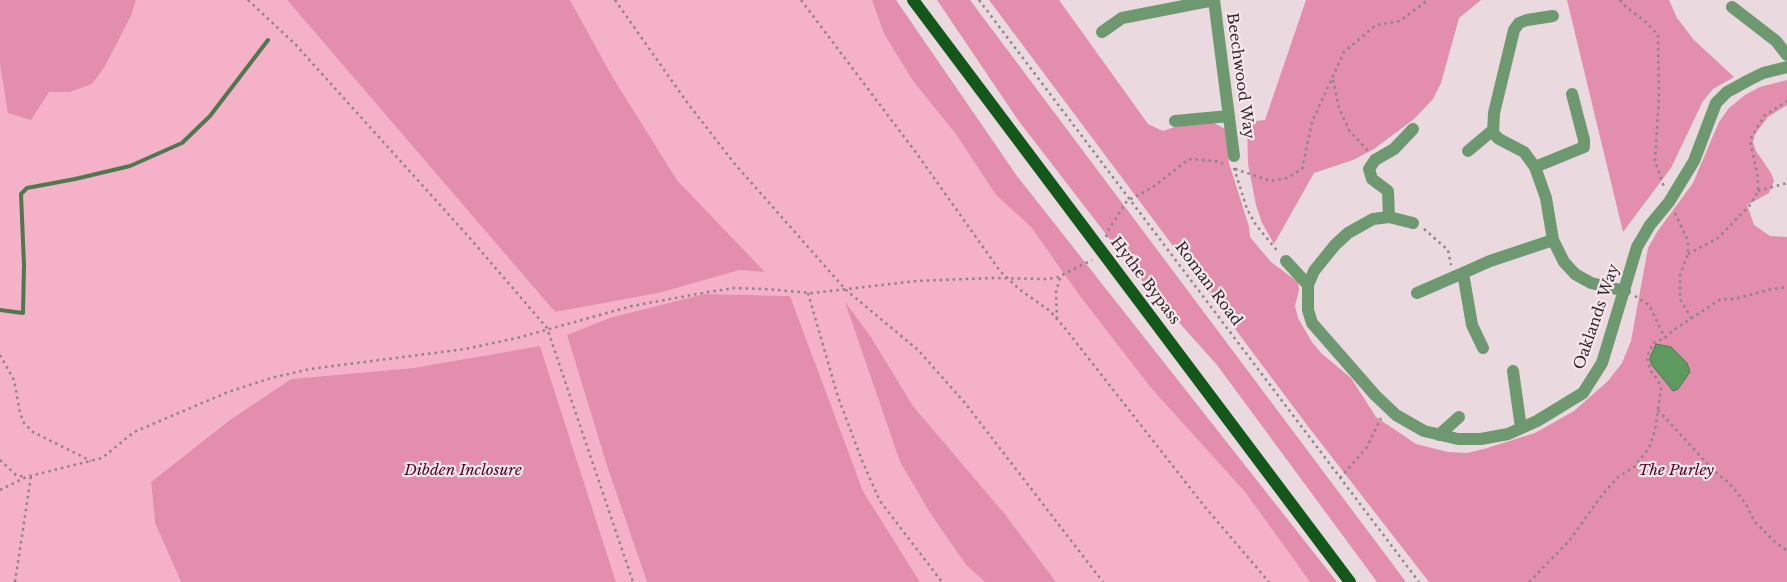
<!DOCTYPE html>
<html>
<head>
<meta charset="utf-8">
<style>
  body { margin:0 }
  canvas { display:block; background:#ead9de }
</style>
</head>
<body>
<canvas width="1787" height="582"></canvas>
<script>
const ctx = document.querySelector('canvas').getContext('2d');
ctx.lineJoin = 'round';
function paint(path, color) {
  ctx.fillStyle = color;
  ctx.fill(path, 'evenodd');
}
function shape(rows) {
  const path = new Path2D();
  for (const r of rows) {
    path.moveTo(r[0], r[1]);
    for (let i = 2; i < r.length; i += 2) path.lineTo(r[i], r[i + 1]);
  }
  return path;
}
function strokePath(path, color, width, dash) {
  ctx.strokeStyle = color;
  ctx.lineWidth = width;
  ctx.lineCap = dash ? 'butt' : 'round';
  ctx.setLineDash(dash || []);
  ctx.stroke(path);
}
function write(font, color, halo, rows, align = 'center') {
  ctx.font = font + ' "Libre Baskerville",serif';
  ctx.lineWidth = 4.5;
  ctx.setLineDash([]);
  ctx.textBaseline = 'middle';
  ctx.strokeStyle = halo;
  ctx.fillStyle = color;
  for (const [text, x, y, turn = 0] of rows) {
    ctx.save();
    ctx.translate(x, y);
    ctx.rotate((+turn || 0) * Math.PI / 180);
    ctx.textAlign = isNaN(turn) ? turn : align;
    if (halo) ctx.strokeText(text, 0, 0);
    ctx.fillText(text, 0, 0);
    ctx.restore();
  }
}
paint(shape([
  [136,0,287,0,555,312,659,293,740,270,764,271,677,180,612,76,570,0,872,0,884,34,913,81,955,133,996,195,1031,227,1079,295,1151,388,1245,492,1310,582,1056,582,1004,513,913,406,871,337,846,304,900,462,930,513,966,565,985,582,920,582,863,491,790,296,704,294,609,318,567,335,608,469,647,582,616,582,540,346,413,368,291,379,227,421,151,482,155,523,181,582,0,582,0,64,2,71,49,92,70,92,92,84,104,68,131,16]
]), '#f5b1c8');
paint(shape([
  [0,0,136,0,131,16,104,68,92,84,70,92,49,92,31,120,8,113,0,64],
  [287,0,570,0,612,76,677,180,765,272,740,270,659,293,555,312],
  [872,0,896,0,1017,176,1337,582,1310,582,1245,492,1151,388,1079,295,1031,227,996,195,955,133,913,81,884,34],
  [937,0,970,0,1406,582,1377,582,1217,365,1142,281,1018,120],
  [989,0,1059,0,1148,124,1163,131,1189,122,1212,122,1225,129,1229,163,1249,227,1250,237,1271,262,1298,282,1299,290,1295,306,1298,318,1312,342,1321,353,1351,378,1376,417,1416,444,1448,452,1467,453,1484,449,1535,433,1574,411,1608,381,1622,363,1631,341,1648,248,1657,232,1693,183,1719,122,1729,108,1745,95,1760,87,1787,80,1787,105,1768,117,1755,134,1753,142,1756,151,1771,173,1774,181,1769,193,1747,205,1754,225,1770,236,1787,237,1787,582,1429,582,1307,425],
  [1306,0,1481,0,1459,18,1441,83,1433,99,1414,119,1374,149,1353,160,1314,173,1274,244,1262,223,1256,205,1248,164,1247,122,1265,120],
  [1567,0,1669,0,1677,18,1694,40,1734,77,1713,89,1703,101,1671,168,1623,232],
  [704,294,790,296,863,491,920,582,647,582,608,469,567,335,609,318],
  [845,302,871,337,913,406,1004,513,1056,582,985,582,966,565,930,513,900,462],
  [540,346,616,582,181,582,155,523,151,482,228,421,291,379,413,368]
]), '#e28eac');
const water = shape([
  [1656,344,1671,347,1687,363,1690,372,1678,389,1673,391,1651,364,1650,358,1656,344]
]);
paint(water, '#5d9a5f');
strokePath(water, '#4f784f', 1);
strokePath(shape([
  [0,310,23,313,24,265,21,194,27,188,75,179,130,166,182,143,210,116,268,40]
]), '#4f784f', 4);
strokePath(shape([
  [248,0,295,44,468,236,547,328,633,582],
  [615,0,686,101,734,163,846,290,918,350,965,403,1103,582],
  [801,0,917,154,1000,271,1019,289,1050,311,1064,327,1205,507,1269,582],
  [979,0,1419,582],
  [1620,0,1626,7,1646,22,1658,35,1659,98,1655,161,1664,187],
  [1333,80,1339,108,1349,130,1368,151],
  [1234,168,1247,209,1256,225,1279,253],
  [1235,169,1271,181,1287,178,1302,169,1312,122,1344,52,1376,25,1400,21,1428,0],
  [1758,191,1787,183],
  [1675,213,1688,241,1688,254,1680,275,1680,299,1692,319],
  [1424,229,1448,250,1451,265],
  [1106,237,1109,229,1127,201,1153,187,1189,159,1216,161,1223,164],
  [1688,254,1718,238,1750,205,1758,191,1758,178,1750,140,1764,116,1787,101],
  [808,293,838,397,863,463,880,501,942,582],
  [1635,296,1649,305,1665,338],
  [1057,319,1056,292,1061,275],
  [0,355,14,380,20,413,24,423,33,432,91,461],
  [1658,410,1713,470,1730,484,1746,504,1754,521,1774,541,1787,551],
  [0,460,16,475,25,477],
  [1340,478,1367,447,1381,418],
  [0,490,26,477,102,458,134,432,228,392,271,378,310,369,465,349,517,338,632,306,708,292,735,288,765,289,812,293,917,281,992,278,1046,279,1056,278,1092,260],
  [15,582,31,476],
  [1529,582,1569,541,1602,495,1618,477,1634,467,1649,448,1655,430,1661,389,1658,380,1650,370,1647,357,1653,343,1665,338,1672,331,1721,299,1734,299,1772,289,1787,287]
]), '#8f8387', 2.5, [2.5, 4]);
strokePath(shape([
  [1214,0,1234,156],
  [1732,7,1776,41,1787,55],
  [1553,16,1527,20,1519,23,1514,30,1494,113,1493,133,1499,139,1524,152,1535,167,1546,198,1553,240,1564,262,1575,274,1591,283,1625,291],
  [1102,32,1122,18,1214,0],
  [1175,121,1229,116],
  [1468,151,1493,130],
  [1535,167,1584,147,1584,140,1572,94],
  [1389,217,1388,191,1372,179,1369,169,1375,160,1394,149,1413,129],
  [1413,223,1389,217,1373,219,1348,233,1335,245,1314,271,1308,285,1308,310,1312,323,1375,395,1396,415,1424,431,1458,439,1481,439,1508,434,1537,421,1583,393,1602,363,1637,247,1650,225,1669,202,1694,161,1716,103,1727,92,1749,80,1763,73,1787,67],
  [1286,261,1308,285],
  [1417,293,1463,273],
  [1483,348,1472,325,1463,273,1490,261,1553,240],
  [1513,371,1521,428],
  [1439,435,1459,417]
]), '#6e986f', 12);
strokePath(shape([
  [913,0,1350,582]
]), '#13571b', 12);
write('15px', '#2f292b', '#f7e6eb', [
  ["Beechwood Way",1240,76,82],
  ["Hythe Bypass",1145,281,53],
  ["Roman Road",1208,284,53],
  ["Oaklands Way",1597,317,-71]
]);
write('italic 15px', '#50042b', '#f7e6eb', [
  ["Dibden Inclosure",463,471],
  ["The Purley",1676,471]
]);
</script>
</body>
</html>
